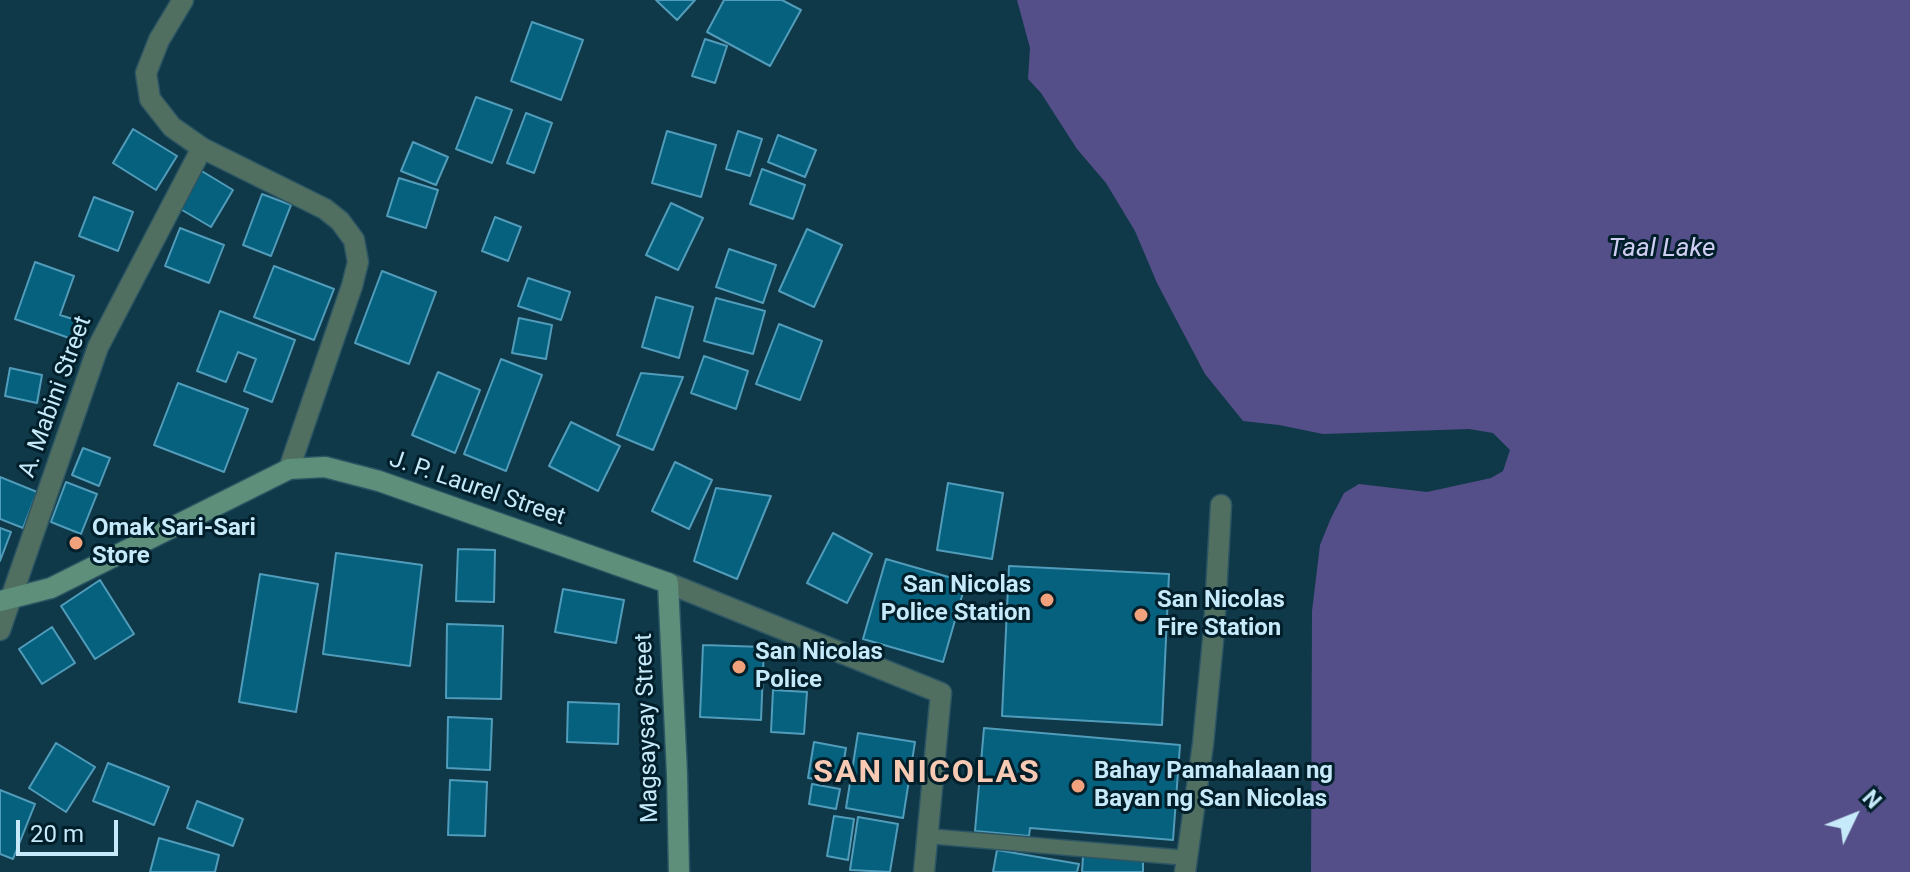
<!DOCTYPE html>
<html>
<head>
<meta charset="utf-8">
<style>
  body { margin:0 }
  #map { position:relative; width:1910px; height:872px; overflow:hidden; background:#0f3948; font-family:Roboto,sans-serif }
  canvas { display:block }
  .north { position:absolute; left:1814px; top:776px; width:80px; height:80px; -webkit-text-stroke:6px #001f2b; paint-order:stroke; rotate:47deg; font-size:22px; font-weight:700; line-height:32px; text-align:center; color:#c6eafa }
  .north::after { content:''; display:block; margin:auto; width:28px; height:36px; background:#c6eafa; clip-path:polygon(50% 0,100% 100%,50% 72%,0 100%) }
  .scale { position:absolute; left:16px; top:820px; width:102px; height:36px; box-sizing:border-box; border:4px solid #c6eafa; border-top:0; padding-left:10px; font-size:24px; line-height:28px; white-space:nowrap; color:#c6eafa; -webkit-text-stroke:6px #001f2b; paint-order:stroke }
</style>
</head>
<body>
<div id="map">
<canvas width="1910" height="872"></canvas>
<div class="north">N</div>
<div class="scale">20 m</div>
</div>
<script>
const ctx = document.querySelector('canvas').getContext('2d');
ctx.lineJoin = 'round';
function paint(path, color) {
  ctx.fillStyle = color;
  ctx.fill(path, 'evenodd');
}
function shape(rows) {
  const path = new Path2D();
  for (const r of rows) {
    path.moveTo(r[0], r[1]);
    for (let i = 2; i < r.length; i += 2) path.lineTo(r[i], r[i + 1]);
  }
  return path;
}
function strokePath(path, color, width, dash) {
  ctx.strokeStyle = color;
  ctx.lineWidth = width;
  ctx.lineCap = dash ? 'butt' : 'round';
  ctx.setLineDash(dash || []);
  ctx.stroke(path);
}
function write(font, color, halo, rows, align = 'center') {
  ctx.font = font + ' Roboto,sans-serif';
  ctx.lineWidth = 6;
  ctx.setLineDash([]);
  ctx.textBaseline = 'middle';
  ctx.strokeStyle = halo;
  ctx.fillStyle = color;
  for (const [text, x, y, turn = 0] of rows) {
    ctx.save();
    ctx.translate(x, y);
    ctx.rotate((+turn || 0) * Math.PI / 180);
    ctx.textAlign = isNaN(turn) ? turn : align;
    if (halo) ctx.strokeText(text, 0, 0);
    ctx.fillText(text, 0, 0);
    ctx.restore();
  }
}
paint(shape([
  [1017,0,1910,0,1910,872,1311,872,1312,611,1320,545,1331,518,1344,493,1359,484,1427,492,1491,478,1503,471,1510,450,1493,433,1469,429,1323,434,1279,425,1243,421,1205,374,1157,283,1135,231,1106,183,1077,149,1041,93,1028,79,1030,48]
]), '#544f88');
const building = shape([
  [656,0,695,0,677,20,656,0],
  [724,0,782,0,801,10,770,66,707,32,724,0],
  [532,22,583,40,561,100,511,81,532,22],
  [705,39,727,46,715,83,692,76,705,39],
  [476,97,512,110,492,163,456,149,476,97],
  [526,113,552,123,534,173,507,163,526,113],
  [133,129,177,156,156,190,113,163,133,129],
  [667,131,716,145,701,197,652,183,667,131],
  [738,131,762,139,750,176,726,169,738,131],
  [778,135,816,150,805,177,768,162,778,135],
  [413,142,448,157,436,185,401,171,413,142],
  [762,169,805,185,793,219,750,204,762,169],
  [200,170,233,190,211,227,177,207,200,170],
  [399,178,438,190,426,228,387,216,399,178],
  [262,194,291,205,271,256,243,245,262,194],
  [94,197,133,212,118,251,79,236,94,197],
  [671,203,703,218,678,270,646,255,671,203],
  [495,217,521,227,508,261,482,251,495,217],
  [180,228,224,245,209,283,165,266,180,228],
  [807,229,842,245,814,307,779,291,807,229],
  [729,249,776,265,763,303,716,287,729,249],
  [35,262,74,276,60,315,79,321,72,339,15,319,35,262],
  [274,266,334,289,314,340,254,317,274,266],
  [382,271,436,292,409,364,355,343,382,271],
  [528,278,570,292,561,320,518,306,528,278],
  [656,297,693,307,679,358,642,347,656,297],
  [716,298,765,311,753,354,704,341,716,298],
  [220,311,295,340,272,402,244,391,256,359,238,352,226,382,197,371,220,311],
  [519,318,552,325,546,359,512,353,519,318],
  [779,324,822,341,800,400,756,384,779,324],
  [704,356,748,371,736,409,691,393,704,356],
  [501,359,542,375,506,471,464,454,501,359],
  [10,368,42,375,37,403,5,396,10,368],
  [438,372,480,390,455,453,412,435,438,372],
  [641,373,683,377,653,450,617,435,641,373],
  [178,383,248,409,224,472,154,445,178,383],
  [571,422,620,446,598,491,549,466,571,422],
  [83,448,110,458,99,486,72,475,83,448],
  [675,462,712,480,689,529,652,511,675,462],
  [0,477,37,492,23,528,0,519,0,477],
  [66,482,97,494,81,534,51,522,66,482],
  [948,483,1003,493,992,559,937,550,948,483],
  [716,488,771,496,737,579,694,561,716,488],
  [0,528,11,532,0,561,0,528],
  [833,533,872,554,847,603,807,583,833,533],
  [458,549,495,550,494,602,456,601,458,549],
  [336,553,422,565,410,666,323,654,336,553],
  [886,559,966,582,943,662,863,639,886,559],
  [1009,566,1169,574,1162,725,1002,716,1009,566],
  [260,574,318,584,296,712,239,702,260,574],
  [100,580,134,634,95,659,61,606,100,580],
  [563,589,624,600,616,643,555,632,563,589],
  [447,624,503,626,501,699,446,698,447,624],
  [52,627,75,663,42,684,19,649,52,627],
  [703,645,764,647,761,720,700,717,703,645],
  [773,690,807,692,804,734,771,732,773,690],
  [568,702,619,704,618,744,567,742,568,702],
  [448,717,492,719,490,770,447,768,448,717],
  [984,728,1180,745,1173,840,1030,828,1029,836,975,831,984,728],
  [858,733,915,742,903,818,846,808,858,733],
  [814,742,846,748,840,783,808,778,814,742],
  [56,743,95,767,66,812,29,788,56,743],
  [108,763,169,787,154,825,93,801,108,763],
  [450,780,487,782,485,836,448,835,450,780],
  [812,784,840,789,836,809,809,804,812,784],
  [0,790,35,804,13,859,0,854,0,790],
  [197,801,243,819,233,846,187,828,197,801],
  [834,816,854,819,848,860,827,856,834,816],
  [858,817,898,824,890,872,850,870,858,817],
  [159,838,219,855,215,872,150,872,159,838],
  [997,850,1079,864,1077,872,993,872,997,850],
  [1083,856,1143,860,1143,872,1082,872,1083,856]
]);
paint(building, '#05617d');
strokePath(building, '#519cba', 2);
const lane = shape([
  [927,836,1188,858]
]);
const street = shape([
  [183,0,159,40,146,73,150,99,172,127,202,148,325,209,340,221,354,240,358,262,352,286,289,469],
  [668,583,941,693,924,872],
  [0,630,98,347,202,148],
  [1185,872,1203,744,1214,630,1221,505]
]);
const secondary = shape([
  [0,601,51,588,289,469,325,467,379,481,668,583,677,774,679,872]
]);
strokePath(lane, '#2c5564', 17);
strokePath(street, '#2c5564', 23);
strokePath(secondary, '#2c5564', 23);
strokePath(lane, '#506f61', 14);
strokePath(street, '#506f61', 20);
strokePath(secondary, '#5d8f7b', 20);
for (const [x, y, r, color] of [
  [76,543,8,"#f1a17b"],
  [1047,600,8,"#f1a17b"],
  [1141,615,8,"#f1a17b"],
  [739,667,8,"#f1a17b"],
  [1078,786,8,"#f1a17b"]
]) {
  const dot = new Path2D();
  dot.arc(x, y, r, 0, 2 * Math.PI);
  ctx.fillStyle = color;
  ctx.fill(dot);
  strokePath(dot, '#001f2b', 3);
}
write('24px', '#c6eafa', '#001f2b', [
  ["A. Mabini Street",56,397,-70],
  ["J. P. Laurel Street",477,489,19],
  ["Magsaysay Street",648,728,-92]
]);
write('bold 24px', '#c6eafa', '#001f2b', [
  ["Omak Sari-Sari",92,529],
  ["Store",92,557],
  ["San Nicolas",1031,586,"right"],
  ["Police Station",1031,614,"right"],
  ["San Nicolas",1157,601],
  ["Fire Station",1157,629],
  ["San Nicolas",755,653],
  ["Police",755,681],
  ["Bahay Pamahalaan ng",1094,772],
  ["Bayan ng San Nicolas",1094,800]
], 'left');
write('italic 26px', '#d0cff2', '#001f2b', [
  ["Taal Lake",1662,249]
]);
ctx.letterSpacing = '2px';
write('bold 32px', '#f8cab4', '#001f2b', [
  ["SAN NICOLAS",927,774]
]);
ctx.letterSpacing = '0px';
</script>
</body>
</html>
